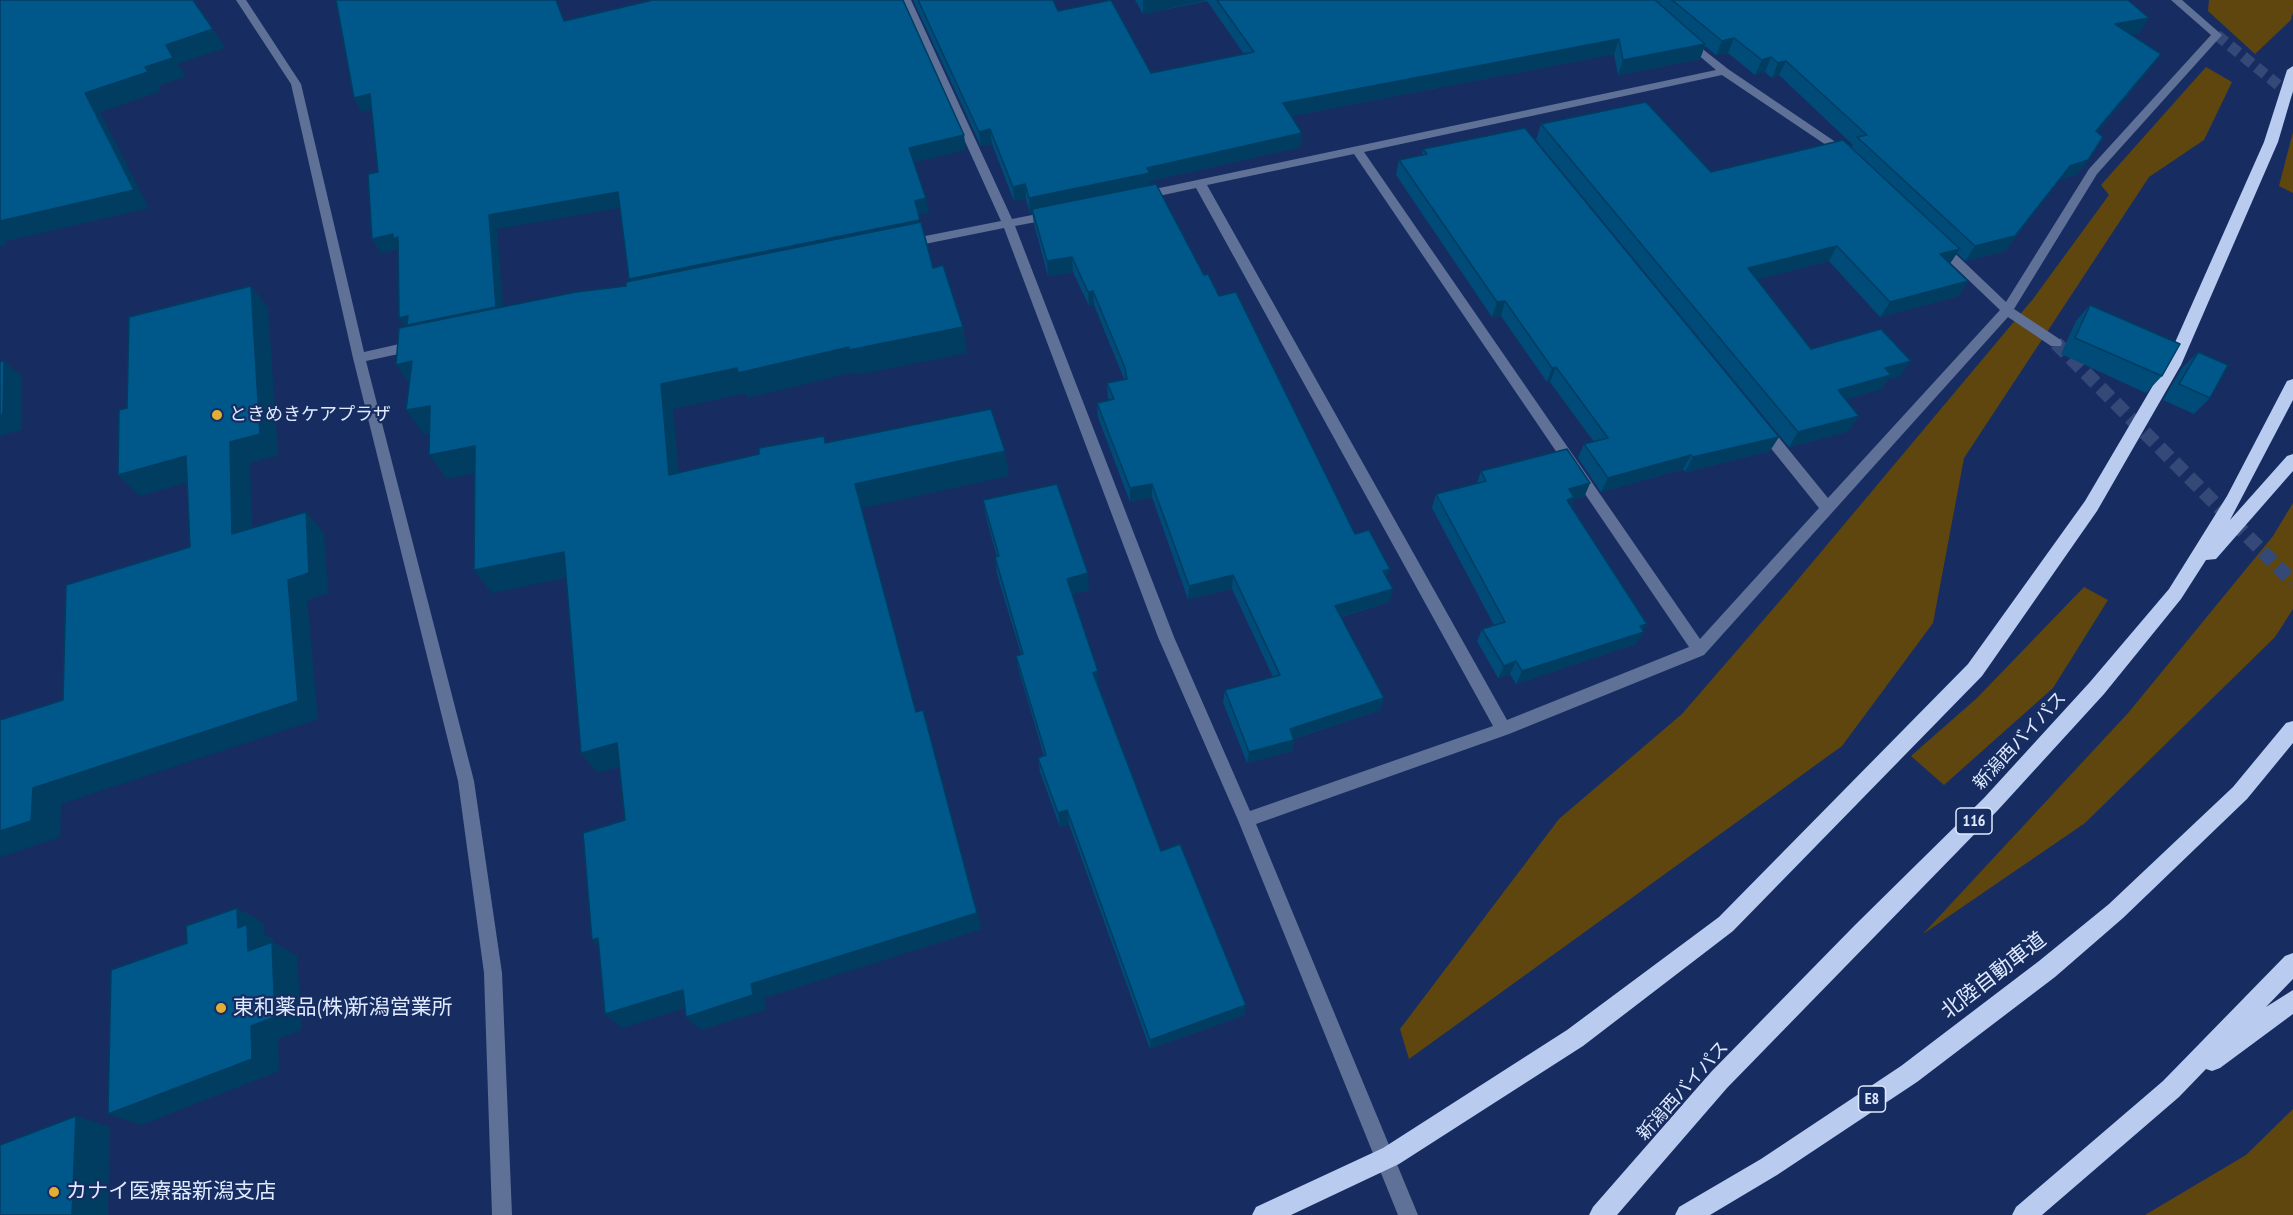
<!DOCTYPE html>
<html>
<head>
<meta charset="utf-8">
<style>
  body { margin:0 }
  canvas { display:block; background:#172d61 }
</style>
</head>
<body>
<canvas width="2293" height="1215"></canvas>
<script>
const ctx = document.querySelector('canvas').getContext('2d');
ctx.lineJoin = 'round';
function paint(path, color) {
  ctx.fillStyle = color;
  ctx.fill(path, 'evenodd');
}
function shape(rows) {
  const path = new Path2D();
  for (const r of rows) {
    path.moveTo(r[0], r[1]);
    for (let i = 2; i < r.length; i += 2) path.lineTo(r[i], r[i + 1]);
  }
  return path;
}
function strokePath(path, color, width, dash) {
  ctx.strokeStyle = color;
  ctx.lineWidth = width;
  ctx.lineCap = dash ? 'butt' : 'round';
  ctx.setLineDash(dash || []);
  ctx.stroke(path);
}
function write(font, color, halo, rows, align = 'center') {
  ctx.font = font + ' "PT Sans Narrow","Noto Sans JP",sans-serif';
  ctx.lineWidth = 4.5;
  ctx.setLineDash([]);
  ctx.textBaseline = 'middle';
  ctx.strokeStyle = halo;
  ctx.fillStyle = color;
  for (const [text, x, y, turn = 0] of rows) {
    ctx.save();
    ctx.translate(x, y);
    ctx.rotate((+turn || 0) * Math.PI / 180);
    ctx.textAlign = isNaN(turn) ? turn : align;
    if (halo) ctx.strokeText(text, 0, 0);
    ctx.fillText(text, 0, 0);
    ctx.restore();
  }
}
paint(shape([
  [2209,0,2293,0,2293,12,2291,20,2255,54,2208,11],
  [2206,67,2232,82,2204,140,2149,177,1964,458,1933,623,1842,746,1409,1059,1400,1029,1559,819,1682,714,1785,595,2033,299,2109,195,2101,185],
  [2293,132,2293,193,2279,186],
  [2293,503,2293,609,2275,637,2085,823,1923,934,2129,712,2273,536],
  [2084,587,2108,600,2053,688,1944,785,1911,756,1977,698],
  [2293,1109,2293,1215,2145,1215,2246,1155]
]), '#5e460e');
strokePath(shape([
  [2217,35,2293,97]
]), '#354979', 11, [11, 6]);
strokePath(shape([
  [2056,343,2293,582]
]), '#354979', 14, [14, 7]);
paint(shape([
  [236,0,246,0,301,84,364,352,417,340,423,345,417,350,366,361,474,781,502,973,512,1215,492,1215,484,973,458,781,353,358,291,84,236,0],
  [901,0,911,0,1012,219,1052,211,1058,215,1052,219,1015,226,1174,637,1250,811,1493,726,1196,188,1140,200,1134,196,1136,193,1716,70,1682,41,1682,37,1686,36,1728,69,1837,143,1849,154,1849,160,1841,160,1829,147,1722,75,1364,152,1700,639,1819,508,1757,431,1755,427,1757,423,1767,423,1828,498,2000,310,1935,248,1935,242,1943,242,2006,302,2089,169,2211,35,2171,0,2182,0,2222,35,2097,174,2014,309,2061,340,2062,343,2061,346,2051,346,2008,317,1704,655,1509,734,1256,824,1418,1215,1398,1215,1238,820,1158,637,1004,228,905,248,899,244,905,240,1001,221,901,0],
  [1354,154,1689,647,1507,720,1207,185,1354,154]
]), '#5f7196');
paint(shape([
  [2293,66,2293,91,2278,142,2181,365,2097,511,1982,676,1733,931,1583,1046,1399,1164,1291,1215,1252,1215,1256,1207,1383,1148,1567,1030,1719,917,1968,664,2085,501,2165,365,2264,142,2287,70,2293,66],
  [2293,379,2293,400,2230,520,2287,456,2293,454,2293,471,2216,559,2206,560,2181,599,2104,694,1998,810,1727,1088,1617,1215,1589,1215,1593,1207,1711,1072,1855,925,1984,798,2090,682,2169,589,2227,496,2287,381,2293,379],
  [2293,721,2293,743,2247,799,2123,918,2055,977,1917,1082,1777,1175,1710,1215,1675,1215,1679,1207,1761,1159,1901,1066,2039,961,2109,904,2233,787,2286,723,2293,721],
  [2293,953,2293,979,2266,1007,2293,990,2293,1014,2220,1068,2212,1071,2206,1069,2179,1097,2042,1215,2012,1215,2016,1207,2163,1081,2285,956,2293,953]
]), '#b9cbef');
paint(shape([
  [913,0,1053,0,1058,11,1151,73,1244,54,1207,1,1143,14,1135,0,2128,0,2149,18,2139,33,2131,34,2150,68,2097,132,2088,160,2077,174,2059,180,2005,251,1965,261,1957,253,1950,263,1968,281,1958,296,1880,317,1829,261,1757,279,1811,349,1900,376,1888,379,1881,389,1846,399,1849,431,1789,447,1536,140,1541,124,1711,172,1851,148,1853,145,1779,75,1772,78,1765,72,1755,75,1728,53,1716,55,1705,46,1700,59,1618,75,1614,54,1291,116,1302,133,1300,147,1150,181,1150,185,1204,275,1219,296,1355,534,1387,579,1393,589,1389,602,1341,617,1384,698,1380,710,1294,739,1292,751,1247,763,1223,702,1225,690,1273,677,1232,589,1188,599,1152,497,1130,502,1098,417,1097,403,1109,400,1108,397,1107,383,1124,379,1094,305,1089,306,1073,272,1048,276,1034,224,1032,212,1030,213,1026,199,1014,201,992,144,981,146],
  [1423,149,1770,451,1685,472,1683,469,1601,492,1578,458,1584,444,1594,442,1550,382,1547,382,1501,316,1492,317,1396,175,1399,160,1422,155],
  [2090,305,2162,376,2146,393,2061,354,2076,321],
  [2198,352,2210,398,2194,414,2163,400,2182,368],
  [1481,471,1590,483,1584,497,1574,499,1571,506,1643,630,1636,644,1516,684,1510,674,1498,678,1477,641,1482,629,1494,625,1432,508,1436,494,1477,483],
  [983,500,1089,590,1072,594,1099,687,1161,851,1244,1015,1150,1049,1069,824,1060,827,1040,772,1038,758,1044,756,1019,671,1016,656,1021,654,997,574,995,557,997,557,986,517]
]), '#004b77');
paint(shape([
  [1143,0,1207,0,1143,14],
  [2149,18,2139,33,2105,38,2115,24],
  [213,29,225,48,178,64,186,76,158,86,161,91,100,112,149,208,6,241,6,245,0,247,0,221,85,93,145,67,166,45],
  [1734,38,1728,53,1716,55,1722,41],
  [1619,39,1614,54,1281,118,1283,103],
  [1705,44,1700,59,1618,75,1623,60],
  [2161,54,2150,68,2086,146,2096,131],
  [1771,57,1765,72,1755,75,1762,60],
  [1786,61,1779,75,1772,78,1778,63],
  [370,94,378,108,362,112,354,98],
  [990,129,992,144,981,146,979,132],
  [1302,133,1300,147,1150,181,1150,188,1032,209,1032,212,1030,213,1029,198,1147,168],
  [964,135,966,150,912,163,909,148],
  [2088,160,2077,174,2059,180,2005,251,1965,261,1975,246,2070,166],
  [1025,184,1026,199,1014,201,1013,187],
  [618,192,624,207,497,229,504,321,409,332,399,318,408,316,489,215],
  [926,198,929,213,917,215,915,201],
  [920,220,922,235,635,294,629,279],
  [393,234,398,237,399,249,381,253,372,239],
  [1837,246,1829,261,1740,284,1748,268],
  [1960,249,1949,265,1940,254],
  [1072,257,1073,272,1048,276,1047,261],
  [1968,281,1958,296,1880,317,1890,302],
  [251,286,268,308,278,455,250,463,253,555,232,534,230,442],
  [1093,291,1094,305,1089,306,1088,292],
  [1505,301,1501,316,1492,317,1497,302],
  [963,327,967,353,856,375,855,372,747,398,746,393,673,409,681,499,669,475,661,384,737,368],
  [4,361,22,377,21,430,0,436,0,415],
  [412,361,414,390,396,365],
  [1911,361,1900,376,1888,379,1881,389,1828,405,1838,390,1885,368],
  [1556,367,1550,382,1547,382,1552,368],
  [430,406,447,430,424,435,406,410],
  [1859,416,1849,431,1789,447,1798,432],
  [1779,437,1770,451,1685,472,1693,457],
  [475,446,491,470,447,479,429,455],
  [1005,451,1009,476,862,508,922,733,916,712,855,484],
  [1691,455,1683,469,1601,492,1608,478],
  [186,456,206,477,140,496,118,475],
  [1590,483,1584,497,1574,499,1568,511,1560,513,1569,489],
  [1152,484,1152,497,1130,502,1130,488],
  [306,512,324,533,328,593,307,600,318,719,61,804,60,837,0,857,0,831,33,788,288,580],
  [564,552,579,575,492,593,474,570],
  [1390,569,1386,582,1383,571],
  [1088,573,1089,590,1068,595,1067,579],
  [1233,575,1232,589,1188,599,1189,586],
  [1393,589,1389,602,1332,619,1335,606],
  [1647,624,1642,632,1644,632,1636,644,1516,684,1522,671],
  [1516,661,1510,674,1498,678,1504,666],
  [1098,671,1099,687,1093,673],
  [1384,698,1380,710,1287,741,1290,729],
  [923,710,982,929,764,998,766,1010,701,1030,686,1017,751,984],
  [1294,740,1292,751,1247,763,1249,752],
  [617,743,632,763,597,773,581,753],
  [1067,810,1069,824,1060,827,1058,813],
  [237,908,264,923,264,934,273,939,273,942,297,956,302,1030,278,1039,279,1071,141,1125,108,1114,248,951,238,928],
  [598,938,609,956,592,940],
  [683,990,698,1004,622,1028,605,1014],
  [1246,1005,1244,1015,1150,1049,1150,1040],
  [76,1116,110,1127,108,1215,72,1215]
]), '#003d61');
const building = shape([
  [0,0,193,0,213,29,166,45,173,58,145,67,148,72,85,93,134,190,0,221,0,0],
  [336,0,556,0,564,21,653,0,903,0,964,135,909,148,926,198,915,201,920,220,629,279,618,192,489,215,496,307,407,325,408,316,399,318,398,237,393,239,393,234,372,239,368,174,378,172,370,94,354,98,336,0],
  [918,0,1053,0,1058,11,1111,0,1151,73,1254,52,1217,0,1655,0,1705,44,1623,60,1619,39,1283,103,1302,133,1147,168,1150,173,1029,198,1025,184,1013,187,990,129,979,132,918,0],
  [1672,0,2128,0,2149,18,2115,24,2161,54,2096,131,2103,137,2088,160,2070,166,2015,236,1975,246,1857,137,1867,135,1786,61,1778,63,1771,57,1762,60,1734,38,1722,41,1672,0],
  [1646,102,1711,172,1843,140,1960,249,1940,254,1968,281,1890,302,1837,246,1748,268,1811,349,1881,329,1911,361,1885,368,1891,375,1838,390,1859,416,1798,432,1541,124,1646,102],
  [1525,128,1779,437,1693,457,1691,455,1608,478,1584,444,1608,438,1556,367,1552,368,1505,301,1497,302,1399,160,1427,154,1423,149,1525,128],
  [1156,184,1204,275,1208,274,1219,296,1236,292,1355,534,1369,530,1390,569,1383,571,1393,589,1335,606,1384,698,1290,729,1294,740,1249,752,1225,690,1280,675,1233,575,1189,586,1152,484,1130,488,1097,403,1114,399,1107,383,1127,379,1125,368,1093,291,1088,292,1072,257,1047,261,1032,209,1156,184],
  [921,222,933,268,943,265,963,327,849,350,849,347,738,373,737,368,661,384,669,475,759,454,759,448,824,436,825,443,991,409,1005,451,855,484,916,712,923,710,977,913,751,984,753,995,686,1017,683,990,605,1014,598,938,592,940,583,833,625,820,617,743,581,753,564,552,474,570,475,446,429,455,430,406,406,410,412,361,396,365,399,328,576,292,626,286,626,282,921,222],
  [251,286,260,434,230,442,232,534,306,512,309,573,288,580,298,701,33,788,31,821,0,831,0,720,63,700,66,585,190,547,186,456,118,475,119,410,127,408,129,317,251,286],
  [2090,305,2180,344,2162,376,2075,338,2090,305],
  [2198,352,2228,365,2210,398,2179,384,2198,352],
  [4,361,3,414,0,415,0,362,4,361],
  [1567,449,1590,483,1569,489,1574,497,1567,500,1647,624,1640,626,1644,632,1522,671,1516,661,1504,666,1482,629,1505,622,1436,494,1486,481,1481,471,1567,449],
  [1057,484,1088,573,1067,579,1098,671,1093,673,1161,851,1180,844,1246,1005,1150,1040,1067,810,1058,813,1038,758,1046,755,1016,656,1023,654,995,557,999,556,983,500,1057,484],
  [237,908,238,928,247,924,248,951,272,942,275,1017,251,1026,252,1059,108,1114,111,970,187,943,186,926,237,908],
  [76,1116,72,1215,0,1215,0,1145,76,1116]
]);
paint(building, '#00578a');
strokePath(building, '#003d61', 1.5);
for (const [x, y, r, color] of [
  [217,415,6,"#e2af34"],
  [221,1008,6,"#e2af34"],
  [54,1192,6,"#e2af34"]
]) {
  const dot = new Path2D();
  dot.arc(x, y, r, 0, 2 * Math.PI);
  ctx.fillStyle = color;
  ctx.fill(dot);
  strokePath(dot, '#172d61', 2);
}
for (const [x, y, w] of [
  [1974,821,36],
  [1872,1099,27]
]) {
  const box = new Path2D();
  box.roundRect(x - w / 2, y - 13, w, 26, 4.5);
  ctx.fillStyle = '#172d61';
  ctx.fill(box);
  strokePath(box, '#dfeafe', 1.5);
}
write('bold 16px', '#dfeafe', null, [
  ["116",1974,821],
  ["E8",1872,1099]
]);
write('18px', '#dfeafe', '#172d61', [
  ["ときめきケアプラザ",229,415]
], 'left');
write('18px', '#dfeafe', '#172d61', [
  ["新潟西バイパス",2020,741,-47],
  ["新潟西バイパス",1683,1091,-48]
]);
write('21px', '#dfeafe', '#172d61', [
  ["北陸自動車道",1994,976,-38]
]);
write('21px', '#dfeafe', '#172d61', [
  ["東和薬品(株)新潟営業所",233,1008],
  ["カナイ医療器新潟支店",66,1192]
], 'left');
</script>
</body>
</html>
